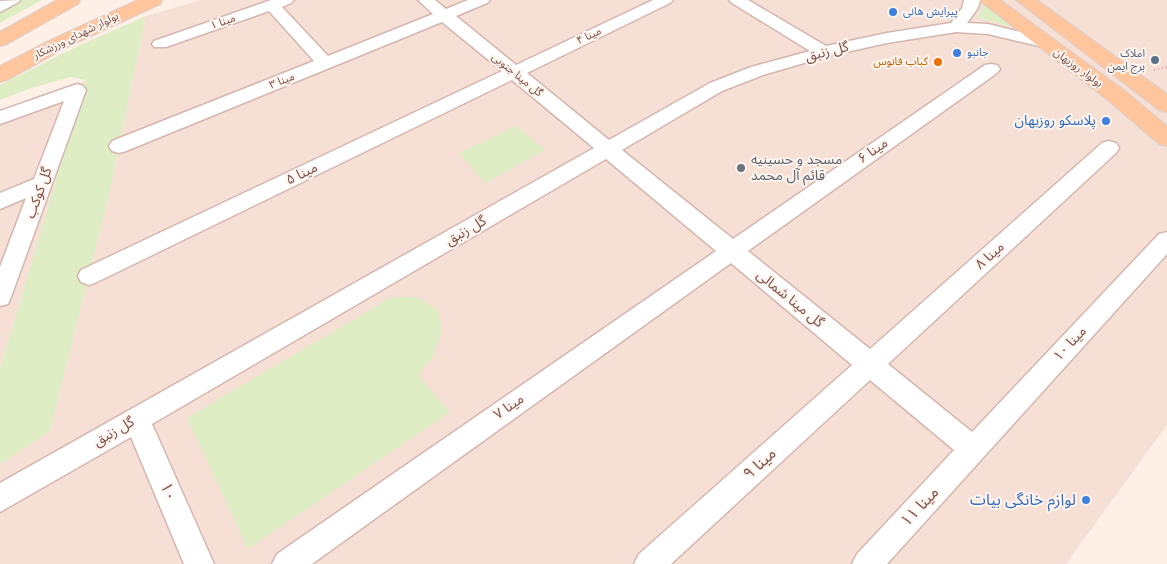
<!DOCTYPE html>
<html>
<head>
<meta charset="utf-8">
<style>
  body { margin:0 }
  canvas { display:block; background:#fef0e7 }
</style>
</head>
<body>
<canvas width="1167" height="564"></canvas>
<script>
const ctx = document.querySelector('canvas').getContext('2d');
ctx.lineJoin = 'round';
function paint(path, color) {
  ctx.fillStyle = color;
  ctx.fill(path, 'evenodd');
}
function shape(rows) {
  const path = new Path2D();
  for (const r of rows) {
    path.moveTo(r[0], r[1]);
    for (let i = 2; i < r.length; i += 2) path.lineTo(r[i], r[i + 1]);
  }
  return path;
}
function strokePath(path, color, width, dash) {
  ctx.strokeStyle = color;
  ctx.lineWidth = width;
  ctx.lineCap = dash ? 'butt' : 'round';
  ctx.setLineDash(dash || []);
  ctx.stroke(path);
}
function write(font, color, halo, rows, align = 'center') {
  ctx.font = font + ' "Noto Sans","Noto Sans Arabic",sans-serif';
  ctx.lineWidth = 4;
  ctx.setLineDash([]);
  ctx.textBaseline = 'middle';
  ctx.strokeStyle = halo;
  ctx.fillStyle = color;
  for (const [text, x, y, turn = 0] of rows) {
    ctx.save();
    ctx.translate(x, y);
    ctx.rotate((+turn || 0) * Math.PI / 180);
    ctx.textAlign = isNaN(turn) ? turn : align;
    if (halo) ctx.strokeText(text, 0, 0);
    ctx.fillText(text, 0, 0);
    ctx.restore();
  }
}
paint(shape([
  [200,0,1167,0,1167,425,1066,564,0,564,0,464,50,431,108,200,146,16],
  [86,80,0,369,0,122]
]), '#f6e0d5');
paint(shape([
  [0,0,42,0,0,23],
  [985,3,1021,29,977,18],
  [146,16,108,200,50,431,0,464,0,369,86,80,70,77,32,88,0,100,0,85,80,45],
  [516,126,545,150,485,183,459,153],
  [392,297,417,297,438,310,442,331,433,356,418,375,450,412,248,549,187,418]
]), '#deedc4');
const minor = shape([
  [20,0,17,3,0,12,0,1,20,0],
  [271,0,294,0,291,3,282,7,328,56,433,14,418,0,435,0,446,9,468,0,490,0,487,3,456,16,516,65,653,0,673,0,670,3,527,73,609,140,710,83,751,67,810,51,732,3,729,0,748,0,826,46,887,33,951,23,962,8,964,0,980,0,978,8,967,23,988,24,1049,39,1051,42,1049,45,1043,47,988,34,956,32,887,43,828,56,763,75,722,91,622,150,733,239,985,65,991,64,997,65,1000,69,997,73,748,251,870,349,1102,143,1109,141,1116,143,1119,148,1116,153,888,364,972,432,1159,234,1167,232,1167,254,887,564,852,564,857,554,954,450,870,380,671,564,634,564,639,554,852,365,731,263,312,564,272,564,277,554,716,251,606,159,152,424,214,564,184,564,131,437,0,512,0,483,594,148,512,80,97,282,89,285,81,282,78,276,81,270,502,71,442,22,126,151,119,153,112,151,109,146,112,141,314,61,269,11,166,47,154,47,152,44,154,41,271,0],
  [77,84,83,86,86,90,11,297,8,304,0,306,0,267,26,198,0,209,0,193,34,179,64,101,0,124,0,111,77,84]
]);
const major = shape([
  [57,0,80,0,78,4,7,44,0,46,0,32,57,0],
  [138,0,162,0,160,4,67,47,7,80,0,82,0,66,53,39,138,0],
  [979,0,1000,0,1125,91,1167,126,1167,146,1159,144,1109,101,979,0],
  [1016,0,1037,0,1167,94,1167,112,1159,110,1016,0]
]);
strokePath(minor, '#d4b6ae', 3);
strokePath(major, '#dacecc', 2);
strokePath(shape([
  [1154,70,1167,67]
]), '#dba99f', 2.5, [1, 3]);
paint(minor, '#fff');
paint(major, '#ffc59d');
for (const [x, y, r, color] of [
  [893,12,5,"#3f7fe0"],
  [957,53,5,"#3f7fe0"],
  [1155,60,5,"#5c6f8a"],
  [938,62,5,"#e8710a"],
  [1106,121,5,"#3f7fe0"],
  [741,168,5,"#6b7280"],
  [1086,500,5,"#3f7fe0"]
]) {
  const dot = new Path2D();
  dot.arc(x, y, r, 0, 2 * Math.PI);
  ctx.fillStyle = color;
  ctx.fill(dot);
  strokePath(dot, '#fff5ef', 2);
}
write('11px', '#366cbe', '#fff5ef', [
  ["پیرایش هانی",903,12],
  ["جانبو",967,53]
], 'left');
write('11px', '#7a4f49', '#fff5ef', [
  ["مینا ۱",223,22,-19],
  ["بولوار شهدای ورزشکار",76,36,-26],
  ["مینا ۴",589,36,-26],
  ["بولوار روزبهان",1078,68,36],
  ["گل مینا جنوبی",517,75,39],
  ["مینا ۳",282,81,-22]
]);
write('11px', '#4e5e75', '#fff5ef', [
  ["املاک",1145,54],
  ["برج ایمن",1145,67]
], 'right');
write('11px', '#c56008', '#fff5ef', [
  ["کباب فانوس",928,62]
], 'right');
write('14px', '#7a4f49', '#fff5ef', [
  ["گل زنبق",827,52,-14],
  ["مینا ۶",873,151,-35],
  ["مینا ۵",302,174,-26],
  ["گل کوکب",39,193,-70],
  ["گل زنبق",466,231,-30],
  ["مینا ۸",990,256,-42],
  ["گل مینا شمالی",790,299,39],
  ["مینا ۱۰",1070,344,-47],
  ["مینا ۷",509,407,-35],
  ["گل زنبق",114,432,-30]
]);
write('14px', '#366cbe', '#fff5ef', [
  ["پلاسکو روزبهان",1096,121]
], 'right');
write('14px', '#5b616d', '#fff5ef', [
  ["مسجد و حسینیه",751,160],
  ["قائم آل محمد",751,176]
], 'left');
write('16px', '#7a4f49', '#fff5ef', [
  ["مینا ۹",760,464,-42],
  ["۱۰",168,492,67],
  ["مینا ۱۱",920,507,-47]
]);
write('16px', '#366cbe', '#fff5ef', [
  ["لوازم خانگی بیات",1076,500]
], 'right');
</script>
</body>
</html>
